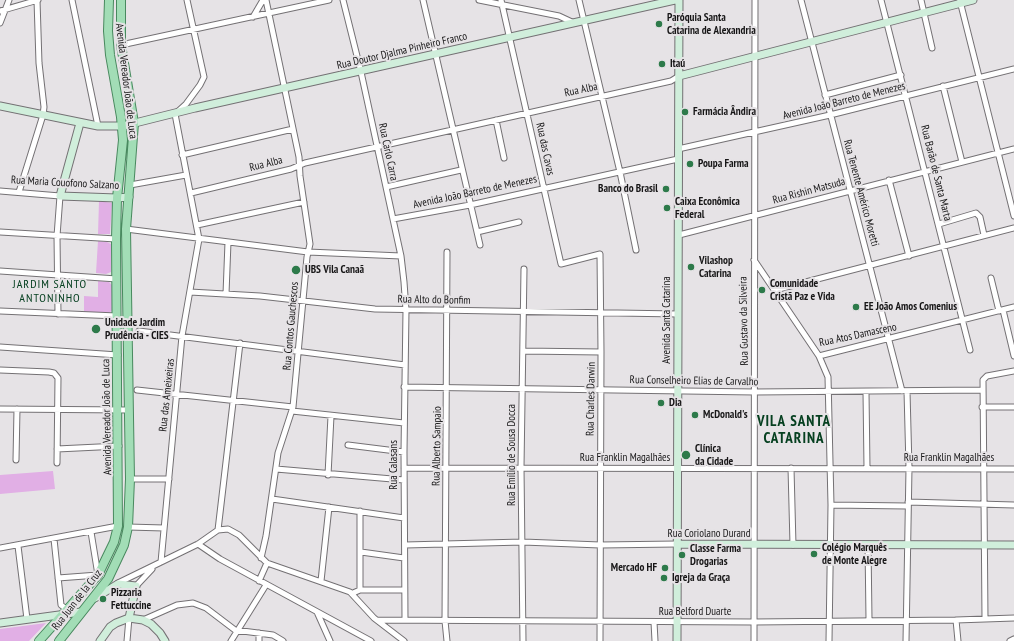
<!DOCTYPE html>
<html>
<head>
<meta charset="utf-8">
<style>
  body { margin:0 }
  canvas { display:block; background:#e6e3e6 }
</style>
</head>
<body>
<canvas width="1014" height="641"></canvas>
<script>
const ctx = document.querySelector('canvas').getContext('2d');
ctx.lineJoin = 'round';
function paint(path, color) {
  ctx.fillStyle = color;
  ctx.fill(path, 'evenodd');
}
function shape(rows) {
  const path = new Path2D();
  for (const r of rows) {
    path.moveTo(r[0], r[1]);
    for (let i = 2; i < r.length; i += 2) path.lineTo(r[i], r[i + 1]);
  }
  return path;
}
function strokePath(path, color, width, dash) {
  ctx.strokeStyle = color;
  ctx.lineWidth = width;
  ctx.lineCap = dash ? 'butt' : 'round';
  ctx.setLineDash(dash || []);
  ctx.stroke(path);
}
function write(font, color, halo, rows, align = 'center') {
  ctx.font = font + ' "PT Sans Narrow",sans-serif';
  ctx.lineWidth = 4;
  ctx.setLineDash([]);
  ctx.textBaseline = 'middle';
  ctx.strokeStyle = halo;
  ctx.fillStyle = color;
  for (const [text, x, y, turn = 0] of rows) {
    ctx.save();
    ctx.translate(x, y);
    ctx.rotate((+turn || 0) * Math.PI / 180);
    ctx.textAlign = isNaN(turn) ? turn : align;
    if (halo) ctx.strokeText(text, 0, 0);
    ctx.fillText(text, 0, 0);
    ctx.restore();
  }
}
paint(shape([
  [99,201,112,203,110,234,98,234],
  [98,241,107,242,111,244,111,272,106,274,96,273],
  [98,281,109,282,112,285,112,311,108,313,84,313,84,296,98,297],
  [53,471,55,489,0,494,0,475],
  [46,623,29,641,0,641,0,629]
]), '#e1afe5');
const street = shape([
  [72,0,98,126],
  [343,0,361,72,401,256,404,282,406,310,404,452,405,620],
  [423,0,480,245],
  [479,0,559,16,574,23],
  [501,0,561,264,600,254,601,352,600,641],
  [579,0,620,172,636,250],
  [801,0,902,391],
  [881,0,970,350],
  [921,0,932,48],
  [960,1,1014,216],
  [0,11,38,0],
  [253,17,263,0],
  [0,23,9,0],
  [121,45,329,0],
  [943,86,962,162],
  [825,95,901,75],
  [496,120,504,158],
  [678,149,830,115,1014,69],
  [182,155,293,129],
  [889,180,909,256],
  [130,185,186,175],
  [386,187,461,170],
  [0,191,60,196,57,236,58,314],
  [19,192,43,115,44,107,39,63,37,0],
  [191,193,291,169,305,163,671,81,679,76],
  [393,219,470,205,678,159],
  [939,224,976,213,980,217,984,235],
  [197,225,304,202],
  [126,229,308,252,401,256],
  [0,232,116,239],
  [477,232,519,222],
  [679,235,1014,149],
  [754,260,819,356,828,377,831,505,829,641],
  [0,271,117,279],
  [991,278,999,311],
  [775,290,1014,228],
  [190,292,260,296,375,309,678,314],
  [226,294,228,242],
  [1003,310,1014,356],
  [0,311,117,316],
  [139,331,405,365],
  [0,347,118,355],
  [523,351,601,352],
  [819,356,1014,307],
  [0,370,49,372,54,373,58,378,57,463],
  [404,387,755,392,983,390],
  [137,390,293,407],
  [866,392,867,468],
  [982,407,1014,407],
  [0,409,128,410],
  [292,411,404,423],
  [348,445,404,452],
  [57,449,119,446],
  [16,460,17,409],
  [404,468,1014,469],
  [791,468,793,545],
  [276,469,404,480],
  [328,475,331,416],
  [130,479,169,479],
  [272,499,404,518],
  [908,502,1014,505],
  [831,505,907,506],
  [128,527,164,528],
  [218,530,240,343],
  [54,539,61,605,65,608,69,607],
  [198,544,220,559,371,641],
  [405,545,523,542,600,545,677,544],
  [868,545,869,619],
  [18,546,27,619],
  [0,548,118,526],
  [361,552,404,558],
  [261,558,266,536,278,453,293,407,307,257,310,244,300,176,299,157,266,0],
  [161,562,182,336,199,239,175,114,186,104,200,85,204,77,187,0],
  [58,578,98,575,91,532],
  [259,581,267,563],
  [321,581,329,507],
  [118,583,198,544,218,530,228,529,239,535,267,563,350,592,374,618,404,641],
  [136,586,152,569],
  [360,590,404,590],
  [353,593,360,590,360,511],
  [317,612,330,641],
  [985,619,983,380,987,376,1014,371],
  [143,620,177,605,193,603,206,608,235,630,273,635,283,641],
  [377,620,754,622,956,620,1014,618],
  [956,620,958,641],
  [654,622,655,641],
  [127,641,129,618],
  [231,641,266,585],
  [259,641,259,633],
  [447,641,445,621,447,252],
  [523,641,521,467,524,269],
  [754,641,755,0],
  [906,641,909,468,907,391],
  [1010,641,1014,639]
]);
const secondary = shape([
  [679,76,973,0],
  [0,106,98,126,123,126,195,108,675,0],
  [80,123,60,196,117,198,129,197],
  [677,544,1014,545],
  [95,598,118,584,136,586,129,618],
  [0,623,81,612],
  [100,641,110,627,116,623,129,618,143,620,151,624,160,633,165,641],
  [677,641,679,0]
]);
const primary = shape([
  [39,641,98,575,114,542,118,526,116,239,117,198,123,140,121,117,110,55,108,31,109,0],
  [59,641,108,579,124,545,128,527,130,479,126,229,134,123,121,45,121,0]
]);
strokePath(street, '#747174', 7);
strokePath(secondary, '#747174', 9);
strokePath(primary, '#49895f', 10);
strokePath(street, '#fff', 5);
strokePath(secondary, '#d0eedb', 7);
strokePath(primary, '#a2ddb6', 8);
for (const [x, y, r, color] of [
  [659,24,4,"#2d7a4a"],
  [662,64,4,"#2d7a4a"],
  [685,112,4,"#2d7a4a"],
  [690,164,4,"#2d7a4a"],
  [666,189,4,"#2d7a4a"],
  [667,208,4,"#2d7a4a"],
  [691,267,4,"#2d7a4a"],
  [296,270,5,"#2d7a4a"],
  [762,290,4,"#2d7a4a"],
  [856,307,4,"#2d7a4a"],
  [96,329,5,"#2d7a4a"],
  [661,403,4,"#2d7a4a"],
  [695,415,4,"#2d7a4a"],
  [686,455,5,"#2d7a4a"],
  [814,554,4,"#2d7a4a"],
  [682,555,4,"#2d7a4a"],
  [665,568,4,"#2d7a4a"],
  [664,578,4,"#2d7a4a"],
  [103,599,4,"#2d7a4a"]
]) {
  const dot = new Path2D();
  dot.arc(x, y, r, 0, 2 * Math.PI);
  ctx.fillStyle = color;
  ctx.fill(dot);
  strokePath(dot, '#e6e3e6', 1.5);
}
write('bold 11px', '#171617', '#e6e3e6', [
  ["Paróquia Santa",667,18],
  ["Catarina de Alexandria",667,31],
  ["Itaú",670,64],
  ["Farmácia Ândira",693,112],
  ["Poupa Farma",698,164],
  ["Banco do Brasil",658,189,"right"],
  ["Caixa Econômica",675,202],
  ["Federal",675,215],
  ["Vilashop",699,261],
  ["Catarina",699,274],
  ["UBS Vila Canaã",305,270],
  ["Comunidade",770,284],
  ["Cristã Paz e Vida",770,297],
  ["EE João Amos Comenius",864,307],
  ["Unidade Jardim",105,323],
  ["Prudência - CIES",105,336],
  ["Dia",669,403],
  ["McDonald's",703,415],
  ["Clínica",695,449],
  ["da Cidade",695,462],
  ["Colégio Marquês",822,548],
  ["de Monte Alegre",822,561],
  ["Classe Farma",690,549],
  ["Drogarias",690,562],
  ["Mercado HF",657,568,"right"],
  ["Igreja da Graça",672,578],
  ["Pizzaria",111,593],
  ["Fettuccine",111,606]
], 'left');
write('11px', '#171617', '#e6e3e6', [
  ["Rua Doutor Djalma Pinheiro Franco",402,51,-13],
  ["Avenida Vereador João de Luca",126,81,83],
  ["Rua Alba",581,90,-12],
  ["Avenida João Barreto de Menezes",844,101,-14],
  ["Rua das Cavas",545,149,78],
  ["Rua Carlo Carra",388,152,78],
  ["Rua Alba",266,164,-14],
  ["Rua Barão de Santa Marta",936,173,76],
  ["Rua Maria Couofono Salzano",65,183,3],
  ["Rua Rishin Matsuda",809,191,-15],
  ["Avenida João Barreto de Menezes",475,192,-12],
  ["Rua Tenente Américo Moretti",861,193,75],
  ["Rua Alto do Bonfim",434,300,1],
  ["Avenida Santa Catarina",667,320,-90],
  ["Rua Gustavo da Silveira",744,321,-91],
  ["Rua Contos Gauchescos",291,326,-85],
  ["Rua Atos Damasceno",858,335,-12],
  ["Rua Conselheiro Elias de Carvalho",694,381,1],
  ["Rua das Ameixeiras",167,395,-84],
  ["Rua Charles Darwin",591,399,-89],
  ["Avenida Vereador João de Luca",107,417,-91],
  ["Rua Alberto Sampaio",437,446,-89],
  ["Rua Emílio de Sousa Docca",512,455,-90],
  ["Rua Franklin Magalhães",625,458],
  ["Rua Franklin Magalhães",949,458],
  ["Rua Calasans",394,465,-90],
  ["Rua Coriolano Durand",709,534],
  ["Rua Juan de la Cruz",77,600,-52],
  ["Rua Belford Duarte",695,612]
]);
ctx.letterSpacing = '1px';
write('12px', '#064020', '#e6e3e6', [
  ["JARDIM SANTO",50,285],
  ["ANTONINHO",50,299]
]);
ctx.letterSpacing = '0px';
ctx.letterSpacing = '1px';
write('bold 15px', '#064020', '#e6e3e6', [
  ["VILA SANTA",794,422],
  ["CATARINA",794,439]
]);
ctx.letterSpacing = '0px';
</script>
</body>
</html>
